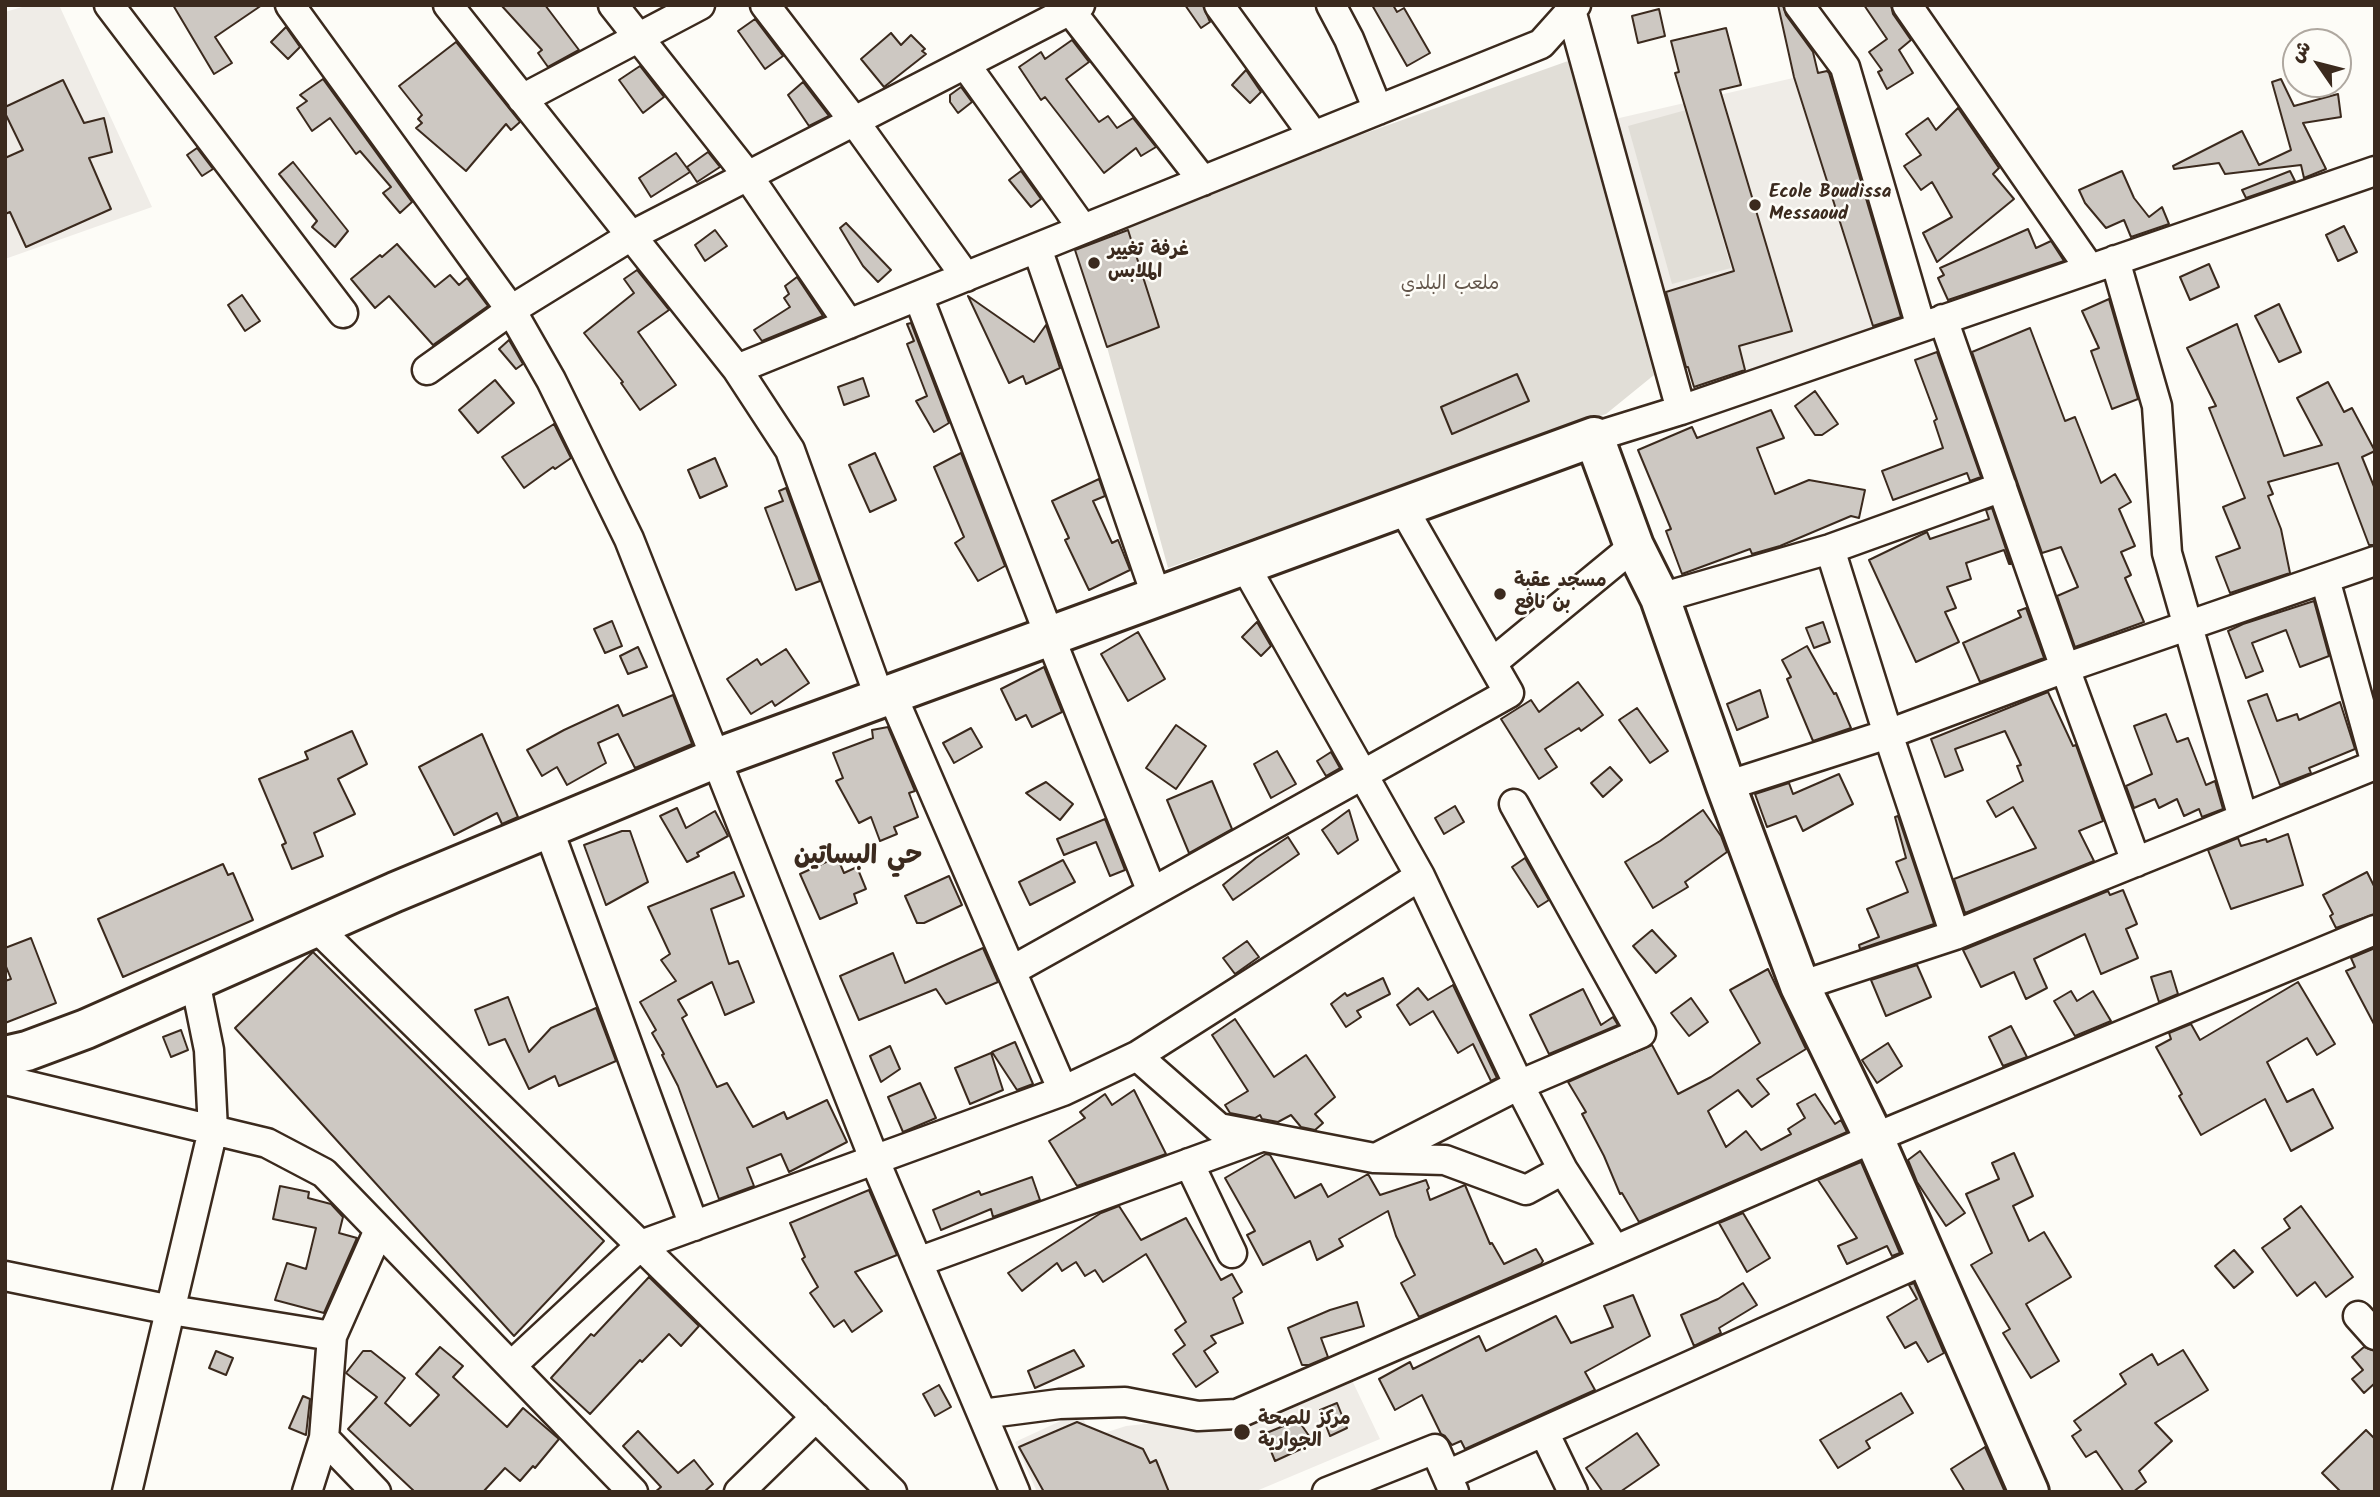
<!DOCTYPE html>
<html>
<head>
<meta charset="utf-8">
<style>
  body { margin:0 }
  #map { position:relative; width:2380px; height:1497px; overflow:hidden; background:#fdfcf7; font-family:Kalam,"Playpen Sans Arabic",sans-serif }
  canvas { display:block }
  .frame { position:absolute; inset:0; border:7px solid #3b2a1e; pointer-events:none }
  .north { position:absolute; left:2282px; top:28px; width:70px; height:70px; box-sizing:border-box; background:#fdfcf7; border:2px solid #afa8a0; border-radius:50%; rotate:305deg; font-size:19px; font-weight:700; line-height:28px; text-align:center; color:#3b2a1e }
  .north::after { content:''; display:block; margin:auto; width:24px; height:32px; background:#3b2a1e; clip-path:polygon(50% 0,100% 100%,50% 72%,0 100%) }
</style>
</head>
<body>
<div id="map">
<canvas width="2380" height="1497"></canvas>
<div class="frame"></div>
<div class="north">ش</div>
</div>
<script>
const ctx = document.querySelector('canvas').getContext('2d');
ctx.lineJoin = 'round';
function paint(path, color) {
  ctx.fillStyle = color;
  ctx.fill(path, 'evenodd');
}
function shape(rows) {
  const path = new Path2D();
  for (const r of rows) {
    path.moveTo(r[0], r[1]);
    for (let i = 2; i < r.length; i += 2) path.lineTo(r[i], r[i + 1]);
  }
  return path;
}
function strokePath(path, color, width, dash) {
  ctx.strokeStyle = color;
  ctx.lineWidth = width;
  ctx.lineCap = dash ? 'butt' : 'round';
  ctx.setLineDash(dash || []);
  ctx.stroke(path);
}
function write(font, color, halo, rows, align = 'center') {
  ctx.font = font + ' Kalam,"Playpen Sans Arabic",sans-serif';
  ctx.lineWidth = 5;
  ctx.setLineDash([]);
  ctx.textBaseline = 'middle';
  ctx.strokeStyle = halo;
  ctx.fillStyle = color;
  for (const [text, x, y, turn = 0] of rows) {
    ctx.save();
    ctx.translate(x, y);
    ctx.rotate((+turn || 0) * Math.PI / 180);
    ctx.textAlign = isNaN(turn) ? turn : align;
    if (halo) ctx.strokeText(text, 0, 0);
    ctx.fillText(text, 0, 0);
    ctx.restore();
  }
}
paint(shape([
  [29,5,59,5,152,207,5,259,5,12],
  [1828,70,1906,324,1694,387,1615,119],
  [1350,1376,1380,1439,1254,1492,1037,1492,1015,1442,1080,1412,1092,1437,1126,1426,1163,1422]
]), '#efece7');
paint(shape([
  [1568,61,1654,375,1606,414,1168,568,1107,347,1071,238],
  [1686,110,1731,268,1672,284,1628,126]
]), '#e1ded7');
const building = shape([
  [173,5,262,5,215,37,232,63,214,74,173,5],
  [501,5,545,5,579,50,548,67,538,53,542,50,501,5],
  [1185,5,1203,5,1210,22,1201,28,1185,5],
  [1372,5,1393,5,1397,12,1404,8,1430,53,1407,66,1372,5],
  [1778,5,1783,5,1786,15,1813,52,1818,73,1827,71,1829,73,1901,317,1873,326,1794,77,1778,5],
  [1864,5,1891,5,1893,14,1911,40,1899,50,1913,73,1887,89,1878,72,1882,70,1869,52,1887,39,1864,5],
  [1659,9,1665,36,1638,43,1632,16,1659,9],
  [755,19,783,56,765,69,738,31,755,19],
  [286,27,300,47,288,59,271,42,286,27],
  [1726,28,1741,85,1720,90,1792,331,1739,346,1745,370,1694,387,1688,367,1686,367,1666,292,1734,271,1675,73,1679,72,1671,41,1726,28],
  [891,33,901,45,911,35,925,49,922,51,926,54,884,87,861,59,891,33],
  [1072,40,1089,62,1066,79,1099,122,1108,116,1117,128,1133,118,1156,147,1141,156,1136,148,1104,173,1045,97,1041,100,1019,67,1041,52,1045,59,1072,40],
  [456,42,520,122,511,130,506,124,466,171,416,128,422,123,418,119,422,115,399,86,456,42],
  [640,66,664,97,643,113,619,80,640,66],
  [1246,70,1261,92,1250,103,1232,85,1246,70],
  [323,79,412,202,400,213,383,193,391,187,360,151,356,154,330,118,312,131,297,108,307,101,300,95,323,79],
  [2281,79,2294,106,2338,94,2341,117,2303,123,2326,169,2304,178,2301,165,2225,174,2219,163,2174,169,2173,166,2242,131,2259,165,2291,150,2272,82,2281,79],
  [63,80,84,123,104,118,112,152,89,158,111,209,26,247,10,212,5,214,5,158,23,150,5,113,5,107,63,80],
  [803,82,829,116,809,126,788,95,803,82],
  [961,87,972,102,958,113,950,102,950,95,961,87],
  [1958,108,1999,168,1993,174,2014,199,1937,262,1923,233,1952,217,1932,182,1921,190,1904,166,1921,155,1906,134,1928,118,1936,130,1958,108],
  [197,148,213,169,202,176,187,155,197,148],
  [708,152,720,167,697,182,687,167,708,152],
  [676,153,690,172,651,197,639,178,676,153],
  [293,162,348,231,335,247,312,227,317,221,279,174,293,162],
  [1021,171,1041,199,1031,207,1009,180,1021,171],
  [2122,171,2134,198,2149,217,2162,207,2169,224,2131,237,2124,220,2106,228,2085,203,2079,190,2122,171],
  [2290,171,2295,181,2246,198,2242,190,2290,171],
  [846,223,891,270,878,282,863,266,840,228,846,223],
  [2344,226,2357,252,2338,261,2326,235,2344,226],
  [2028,229,2036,248,2051,241,2064,261,1948,300,1938,278,1944,275,1940,268,2028,229],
  [715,230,727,246,705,261,695,245,715,230],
  [1128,230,1159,327,1107,347,1075,250,1128,230],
  [397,244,435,287,450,275,459,285,467,278,488,306,433,345,389,296,375,308,351,279,380,255,382,257,397,244],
  [2209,264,2219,287,2190,300,2180,277,2209,264],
  [637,270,669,310,638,332,676,385,640,410,621,383,623,382,584,333,634,293,624,279,637,270],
  [797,277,823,316,762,341,754,330,790,307,784,298,789,294,785,286,797,277],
  [242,295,260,321,245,331,228,305,242,295],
  [968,296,1034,342,1046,325,1060,368,1026,384,1023,376,1009,383,968,296],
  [2109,299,2138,399,2112,409,2091,351,2099,348,2082,311,2109,299],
  [2279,304,2301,352,2279,362,2255,316,2279,304],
  [911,323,949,423,934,432,916,401,927,396,907,344,914,341,907,324,911,323],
  [2237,324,2284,456,2322,445,2297,398,2328,382,2344,412,2352,408,2375,451,2362,457,2375,489,2375,545,2369,545,2338,463,2268,482,2273,494,2268,496,2281,529,2290,573,2230,593,2216,557,2240,548,2223,507,2245,498,2209,408,2216,406,2187,348,2237,324],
  [2030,328,2065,421,2075,417,2101,483,2115,474,2131,502,2119,509,2135,546,2121,552,2131,575,2125,578,2144,622,2075,647,2057,596,2078,587,2061,547,2042,553,1972,352,2030,328],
  [509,340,523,364,516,369,499,349,509,340],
  [1937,352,1981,477,1970,481,1967,473,1893,500,1882,471,1943,448,1934,421,1937,419,1915,360,1937,352],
  [1517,374,1529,401,1452,434,1441,407,1517,374],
  [863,378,869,396,844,405,838,387,863,378],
  [495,380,514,403,478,433,459,410,495,380],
  [1815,391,1838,424,1822,435,1815,435,1795,406,1815,391],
  [1771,410,1784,438,1757,448,1775,494,1809,480,1865,490,1859,518,1851,516,1780,546,1752,554,1750,549,1682,574,1666,531,1671,529,1638,450,1692,427,1697,438,1771,410],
  [554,424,571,458,555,469,553,467,524,488,502,457,554,424],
  [875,453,896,500,870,512,849,465,875,453],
  [961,453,1005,566,978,581,955,543,964,537,934,467,961,453],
  [715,458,727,486,700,498,688,470,715,458],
  [1099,479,1105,496,1093,501,1112,543,1118,540,1130,570,1089,590,1065,540,1069,538,1052,501,1099,479],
  [786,488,820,581,796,590,765,508,783,501,779,491,786,488],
  [1992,508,2011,564,2009,564,2004,550,1966,563,1971,579,1947,587,1956,608,1945,612,1959,642,1916,662,1869,560,1927,532,1930,539,1989,519,1986,510,1992,508],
  [2314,601,2329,656,2300,667,2286,630,2252,643,2263,671,2246,678,2228,631,2243,624,2314,601],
  [2026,608,2044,658,1980,682,1963,643,2021,617,2018,611,2026,608],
  [612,621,622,646,605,653,594,629,612,621],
  [1257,622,1271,646,1261,656,1242,637,1257,622],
  [1823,622,1830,642,1814,648,1806,628,1823,622],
  [1138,632,1165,679,1128,701,1101,654,1138,632],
  [1807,646,1834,694,1836,693,1851,728,1813,741,1787,679,1791,677,1782,660,1807,646],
  [638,647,647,667,628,674,620,656,638,647],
  [786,649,809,683,775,706,772,701,751,714,727,679,757,659,761,665,786,649],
  [1044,667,1062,712,1032,727,1026,715,1016,720,1001,689,1044,667],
  [1578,682,1603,715,1581,731,1579,728,1545,749,1557,767,1539,779,1501,719,1531,700,1539,712,1578,682],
  [1760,690,1768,717,1737,730,1727,704,1760,690],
  [2048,692,2073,746,2076,745,2103,821,2079,831,2094,861,1965,913,1954,879,2036,848,2013,807,1996,817,1987,801,2023,781,2017,766,2021,765,2005,731,1955,749,1963,770,1945,777,1931,739,2048,692],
  [2267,694,2277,721,2297,714,2299,720,2340,702,2355,749,2309,768,2311,773,2280,785,2248,701,2267,694],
  [673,695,692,744,635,768,618,734,598,743,606,763,567,785,557,767,542,776,527,750,564,730,618,705,623,716,673,695],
  [1637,708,1668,751,1650,763,1619,720,1637,708],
  [2166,714,2177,742,2188,738,2206,785,2215,781,2223,809,2202,817,2199,809,2184,816,2177,799,2159,808,2155,799,2134,808,2126,786,2152,774,2134,726,2166,714],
  [1176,725,1206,746,1176,789,1146,768,1176,725],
  [888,727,915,791,909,793,918,817,894,827,897,834,880,841,871,817,859,823,836,781,843,778,833,753,873,738,872,730,888,727],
  [971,728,982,747,954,763,943,743,971,728],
  [352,731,367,764,338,779,355,814,314,833,323,856,292,869,282,845,286,843,259,779,308,759,305,752,352,731],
  [482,734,518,817,502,824,497,813,454,835,419,767,482,734],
  [1277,751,1296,784,1271,798,1254,764,1277,751],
  [1331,752,1340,768,1326,776,1317,761,1331,752],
  [1610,767,1622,780,1603,797,1591,783,1610,767],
  [1839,774,1853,804,1803,831,1796,816,1767,827,1755,794,1789,783,1793,794,1839,774],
  [1212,781,1232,829,1189,853,1167,800,1212,781],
  [1046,782,1073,804,1060,820,1026,793,1046,782],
  [1455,806,1464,822,1444,834,1435,818,1455,806],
  [677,808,686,828,715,811,728,836,697,853,699,856,687,862,660,816,677,808],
  [1349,810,1358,840,1338,854,1322,830,1349,810],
  [1703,810,1721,836,1727,852,1685,882,1688,887,1653,908,1625,862,1660,841,1703,810],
  [1898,816,1934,924,1860,949,1859,945,1879,937,1867,909,1908,892,1896,862,1906,858,1895,817,1898,816],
  [1105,819,1125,870,1110,876,1096,842,1064,855,1057,839,1105,819],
  [622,831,630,831,648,882,606,905,584,845,622,831],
  [2288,834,2303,885,2231,909,2208,850,2238,838,2241,846,2266,839,2267,842,2288,834],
  [1288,837,1299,854,1233,900,1223,885,1256,858,1288,837],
  [837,857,844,873,857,867,866,889,854,894,857,903,820,919,800,874,837,857],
  [1525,858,1549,900,1538,907,1512,867,1525,858],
  [1063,860,1075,882,1030,905,1019,882,1063,860],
  [223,864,228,875,233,873,253,920,123,977,98,919,223,864],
  [734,872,744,896,711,909,729,964,738,961,754,1002,725,1015,712,982,678,1000,687,1015,682,1018,717,1087,727,1083,753,1127,784,1112,787,1119,827,1100,847,1142,789,1172,781,1154,747,1168,754,1186,719,1199,678,1086,662,1055,664,1054,652,1033,656,1030,640,1002,676,981,661,960,670,954,648,907,734,872],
  [2367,872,2375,888,2375,914,2336,928,2330,916,2333,914,2323,895,2367,872],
  [949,876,962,905,924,923,917,923,905,896,949,876],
  [2123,890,2137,924,2126,929,2138,958,2101,974,2085,934,2034,959,2047,988,2026,999,2014,972,1981,987,1963,950,2108,891,2110,895,2123,890],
  [1652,930,1676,956,1656,973,1633,946,1652,930],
  [31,938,56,1003,5,1023,5,981,11,979,5,964,5,948,31,938],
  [1247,941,1259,957,1235,974,1223,958,1247,941],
  [983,948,998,982,946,1004,936,989,859,1020,840,976,893,953,905,983,983,948],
  [2375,948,2375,1026,2346,971,2355,967,2351,958,2375,948],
  [313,952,604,1241,514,1336,235,1028,313,952],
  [1917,965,1931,997,1886,1016,1871,980,1917,965],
  [1768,969,1806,1049,1757,1079,1769,1094,1752,1107,1738,1090,1708,1111,1726,1147,1746,1131,1761,1150,1791,1134,1788,1129,1805,1118,1797,1104,1815,1094,1835,1124,1841,1120,1847,1132,1639,1222,1622,1193,1620,1194,1604,1156,1582,1114,1586,1112,1568,1082,1652,1045,1678,1094,1711,1077,1760,1043,1730,990,1768,969],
  [2171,971,2178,994,2159,1002,2151,977,2171,971],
  [1383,978,1390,994,1357,1011,1361,1017,1346,1027,1331,1004,1345,993,1347,996,1383,978],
  [2298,982,2335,1044,2317,1055,2307,1038,2267,1062,2287,1102,2313,1089,2333,1128,2291,1151,2265,1099,2201,1135,2179,1096,2182,1094,2156,1047,2171,1039,2169,1033,2191,1024,2200,1040,2298,982],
  [1453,985,1497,1078,1491,1081,1473,1044,1458,1053,1433,1011,1410,1025,1397,1005,1418,988,1428,1000,1453,985],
  [1583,989,1601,1025,1613,1017,1618,1025,1549,1054,1530,1015,1583,989],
  [2071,991,2077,1001,2093,991,2111,1021,2075,1036,2054,1001,2071,991],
  [508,997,529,1052,551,1028,596,1008,616,1061,559,1086,555,1076,529,1089,505,1039,489,1045,475,1010,508,997],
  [1691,998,1708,1022,1689,1036,1671,1013,1691,998],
  [1235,1019,1274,1077,1306,1055,1335,1097,1315,1114,1323,1123,1315,1130,1301,1127,1291,1115,1278,1122,1262,1119,1260,1115,1255,1118,1230,1113,1225,1105,1248,1091,1212,1035,1235,1019],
  [2011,1026,2027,1057,2003,1066,1989,1037,2011,1026],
  [181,1030,188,1050,171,1057,163,1037,181,1030],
  [1015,1042,1033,1084,1017,1090,992,1052,1015,1042],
  [1888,1043,1902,1066,1877,1083,1862,1060,1888,1043],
  [890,1046,900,1069,881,1082,870,1056,890,1046],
  [991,1053,1003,1090,970,1104,955,1068,991,1053],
  [920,1083,936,1118,903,1132,888,1097,920,1083],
  [1134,1090,1166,1154,1077,1186,1049,1141,1085,1118,1080,1112,1105,1094,1112,1105,1134,1090],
  [1920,1151,1965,1213,1946,1226,1917,1182,1908,1160,1920,1151],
  [2014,1153,2033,1196,2013,1206,2029,1241,2044,1232,2071,1277,2026,1304,2059,1361,2031,1378,2003,1333,2010,1329,1971,1265,1992,1253,1966,1194,1999,1179,1992,1163,2014,1153],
  [1266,1154,1270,1155,1295,1198,1321,1184,1328,1197,1368,1174,1380,1195,1426,1180,1429,1188,1427,1190,1430,1200,1465,1185,1490,1244,1492,1243,1504,1264,1536,1249,1543,1261,1541,1264,1419,1317,1401,1283,1415,1275,1396,1236,1388,1211,1339,1239,1343,1246,1317,1260,1310,1241,1263,1265,1247,1235,1255,1231,1225,1178,1266,1154],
  [1861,1162,1900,1253,1892,1256,1887,1246,1847,1264,1838,1246,1857,1238,1818,1180,1861,1162],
  [1032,1177,1040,1200,993,1217,991,1209,941,1230,933,1210,979,1191,981,1195,1032,1177],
  [280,1186,309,1192,308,1198,331,1204,343,1217,339,1233,357,1238,324,1313,275,1300,287,1263,306,1269,316,1228,273,1219,280,1186],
  [869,1190,897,1255,855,1272,882,1311,852,1332,844,1320,834,1327,810,1293,818,1287,802,1259,805,1257,790,1223,869,1190],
  [1119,1206,1141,1240,1186,1218,1221,1280,1232,1274,1242,1292,1233,1298,1243,1323,1211,1336,1216,1343,1204,1351,1218,1372,1196,1387,1173,1354,1185,1345,1175,1330,1186,1322,1146,1254,1103,1282,1095,1270,1085,1276,1076,1262,1062,1271,1057,1263,1022,1291,1008,1273,1101,1213,1119,1206],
  [2301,1206,2353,1277,2326,1297,2315,1282,2297,1296,2262,1248,2290,1228,2284,1219,2301,1206],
  [1743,1213,1770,1258,1747,1272,1719,1223,1743,1213],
  [2234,1250,2253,1272,2234,1288,2215,1266,2234,1250],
  [649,1277,699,1326,681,1346,669,1334,642,1362,640,1360,590,1414,551,1378,591,1334,594,1336,649,1277],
  [1743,1283,1757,1305,1719,1328,1721,1333,1694,1346,1681,1315,1718,1299,1743,1283],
  [1914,1283,1944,1353,1928,1362,1916,1342,1905,1348,1887,1317,1917,1299,1909,1285,1914,1283],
  [1633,1295,1650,1336,1585,1372,1595,1390,1465,1449,1461,1441,1452,1445,1445,1436,1441,1434,1422,1395,1395,1410,1379,1379,1410,1362,1413,1369,1479,1336,1486,1351,1556,1316,1571,1343,1613,1327,1604,1306,1633,1295],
  [1357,1302,1364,1326,1321,1338,1328,1357,1309,1365,1302,1365,1288,1328,1330,1310,1357,1302],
  [440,1347,463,1366,453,1377,507,1427,523,1408,559,1439,535,1468,533,1466,520,1481,505,1468,483,1492,415,1492,348,1429,377,1397,346,1373,363,1351,371,1351,405,1378,385,1403,410,1426,439,1395,416,1374,440,1347],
  [2364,1347,2375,1351,2375,1383,2364,1393,2352,1379,2363,1370,2352,1357,2364,1347],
  [1074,1350,1084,1366,1035,1388,1028,1371,1074,1350],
  [2183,1350,2208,1390,2155,1423,2172,1441,2139,1471,2146,1482,2133,1492,2124,1492,2096,1451,2086,1457,2072,1436,2081,1430,2074,1421,2126,1384,2120,1374,2152,1354,2158,1365,2183,1350],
  [216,1351,233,1358,226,1375,209,1368,216,1351],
  [939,1385,951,1407,935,1416,923,1394,939,1385],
  [1901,1393,1913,1413,1866,1441,1870,1448,1838,1468,1820,1440,1901,1393],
  [303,1396,310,1399,306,1435,289,1428,303,1396],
  [1337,1403,1347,1428,1330,1436,1320,1410,1337,1403],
  [1298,1420,1314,1443,1275,1461,1264,1434,1298,1420],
  [1077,1422,1143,1449,1150,1463,1156,1460,1169,1492,1044,1492,1019,1447,1077,1422],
  [2366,1430,2375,1439,2375,1492,2341,1492,2322,1473,2366,1430],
  [638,1431,678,1473,694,1460,713,1484,704,1492,655,1492,661,1487,623,1446,638,1431],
  [1637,1433,1659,1465,1620,1492,1603,1492,1586,1468,1637,1433],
  [1985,1447,2005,1492,1965,1492,1951,1469,1985,1447]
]);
paint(building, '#cdc8c2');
strokePath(building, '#3b2a1e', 2);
const street = shape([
  [109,5,343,313],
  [290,5,511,310,551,380,629,539,875,1161,1015,1492],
  [448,5,737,369,790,450,880,699],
  [613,5,748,176,849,324],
  [765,5,854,121,966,277],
  [1066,5,1203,181],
  [1219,5,1314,136],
  [1331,5,1349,39,1378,110],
  [1799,5,1845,67,1921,327],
  [1907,5,2090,269],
  [1571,10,1681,410],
  [965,64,1083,229],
  [522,99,700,5],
  [1037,248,1157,598],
  [2115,260,2157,406,2167,553,2243,818],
  [918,296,1050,637,1152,892],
  [1943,319,2065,668,2136,862],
  [737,369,1541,44,1576,5],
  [427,370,511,310,631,236,1080,5],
  [1594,437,1681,410,2375,171],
  [1830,549,1888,734,1955,935],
  [2325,579,2375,760],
  [1660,598,1830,549,2002,487],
  [1492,663,1634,546],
  [892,695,1063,1091],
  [1726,786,1888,734,2065,668,2375,561],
  [548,828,694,1226],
  [317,928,892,1492],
  [1011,971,1509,693,1403,508],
  [1800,986,1955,935,2375,765],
  [1137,1056,1219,1128,1374,1158,1445,1160,1526,1190,1563,1170,1519,1085,1420,876,1245,566],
  [5,1080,267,1143,324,1173,633,1492],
  [1378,1157,1519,1085,1641,1033,1514,804],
  [1189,1163,1232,1253],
  [1563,1170,1615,1250],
  [918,1262,1261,1137],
  [5,1276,171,1310,332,1336],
  [2358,1316,2375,1335],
  [511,1366,641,1245,1063,1091,1137,1056,1420,876],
  [982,1414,1059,1404,1125,1402,1198,1416,1237,1414,1874,1138,2375,930],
  [1544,1432,1573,1492],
  [324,1438,376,1492],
  [1447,1475,1927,1259],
  [127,1492,213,1130,209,1050,195,981],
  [307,1492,324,1438,332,1336,379,1230],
  [739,1492,816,1417],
  [1327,1492,1435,1449,1454,1492]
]);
const secondary = shape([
  [5,1056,27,1051,86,1029,395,892,714,759,1594,437,1634,546,1660,598,1726,786,1800,986,1874,1138,2029,1492]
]);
strokePath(street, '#3b2a1e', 33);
strokePath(secondary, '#3b2a1e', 44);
strokePath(street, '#fdfcf7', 28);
strokePath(secondary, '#fdfcf7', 38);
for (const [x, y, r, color] of [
  [1755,205,7,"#3b2a1e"],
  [1094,263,7,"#3b2a1e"],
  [1500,594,7,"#3b2a1e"],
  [1242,1432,9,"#3b2a1e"]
]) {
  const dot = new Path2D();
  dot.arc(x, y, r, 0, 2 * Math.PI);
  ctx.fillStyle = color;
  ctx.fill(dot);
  strokePath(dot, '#fdfcf7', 2.5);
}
write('bold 19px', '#3b2a1e', '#fdfcf7', [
  ["Ecole Boudissa",1769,194],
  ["Messaoud",1769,216],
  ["غرفة تغيير",1108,252],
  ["الملابس",1108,274],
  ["مسجد عقبة",1514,583],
  ["بن نافع",1514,605],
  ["مركز للصحة",1258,1421],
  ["الجوارية",1258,1443]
], 'left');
write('19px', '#64574c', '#fdfcf7', [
  ["ملعب البلدي",1450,286]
]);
write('bold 26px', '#3b2a1e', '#fdfcf7', [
  ["حي البساتين",858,859]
]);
</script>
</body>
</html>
